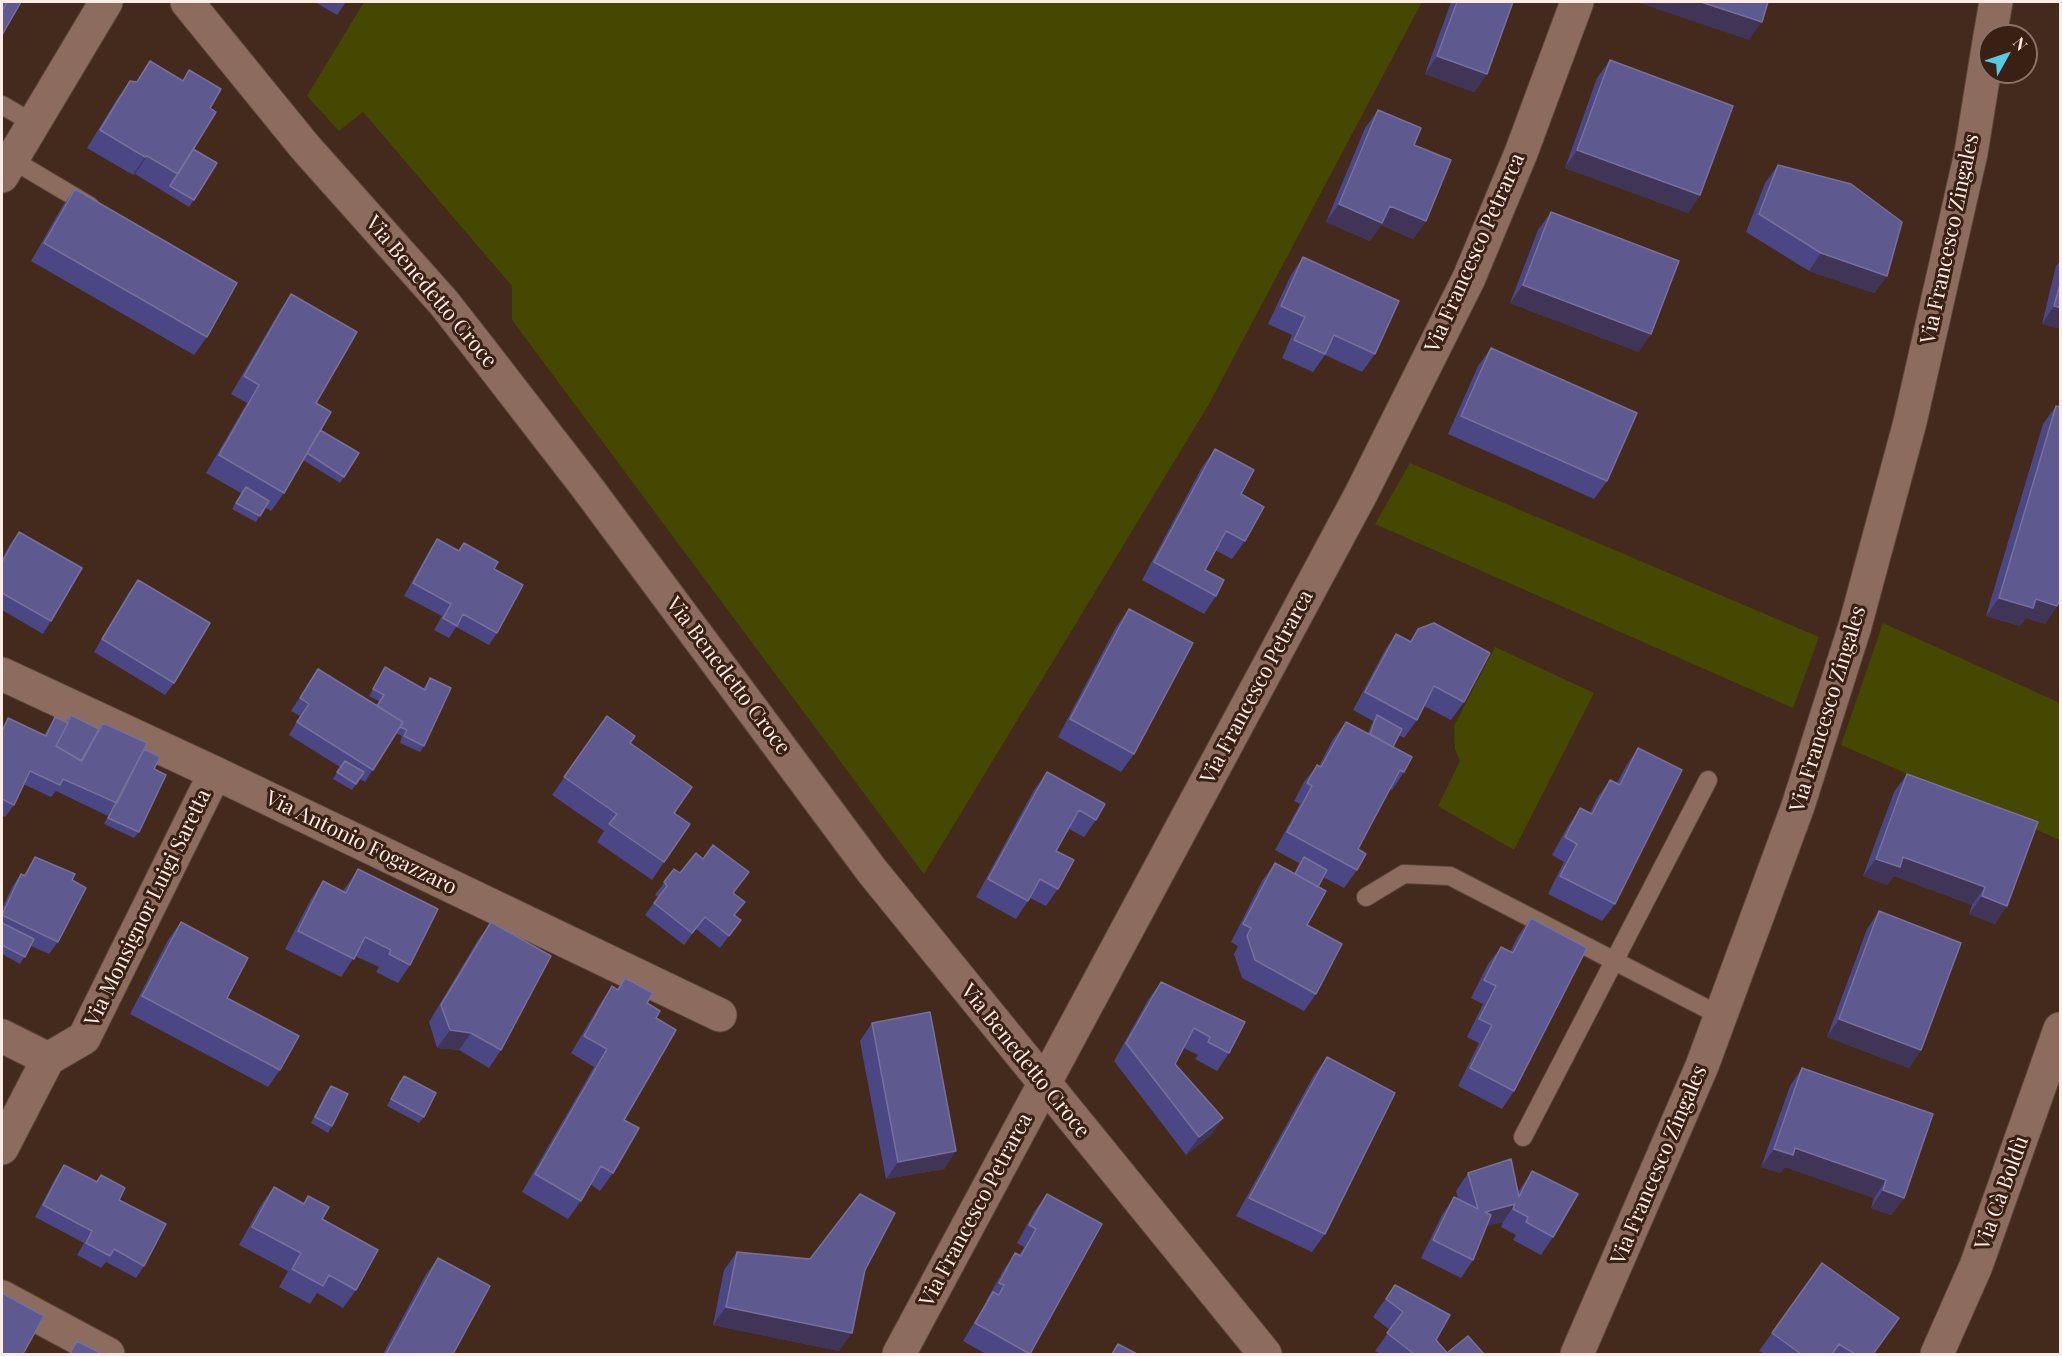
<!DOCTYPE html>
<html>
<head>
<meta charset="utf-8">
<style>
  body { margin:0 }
  #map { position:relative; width:2062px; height:1356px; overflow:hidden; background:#44291d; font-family:"Playfair Display",serif }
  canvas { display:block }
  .frame { position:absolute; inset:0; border:3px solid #feece4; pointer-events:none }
  .north { position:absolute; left:1978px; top:24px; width:60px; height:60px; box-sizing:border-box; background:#3a1f13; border:2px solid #887167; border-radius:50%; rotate:50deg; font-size:16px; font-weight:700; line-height:24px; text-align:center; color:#feece4 }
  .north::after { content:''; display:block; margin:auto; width:21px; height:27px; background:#58c9e3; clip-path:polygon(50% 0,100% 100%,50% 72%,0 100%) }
</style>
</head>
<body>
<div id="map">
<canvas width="2062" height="1356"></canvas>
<div class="frame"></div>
<div class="north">N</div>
</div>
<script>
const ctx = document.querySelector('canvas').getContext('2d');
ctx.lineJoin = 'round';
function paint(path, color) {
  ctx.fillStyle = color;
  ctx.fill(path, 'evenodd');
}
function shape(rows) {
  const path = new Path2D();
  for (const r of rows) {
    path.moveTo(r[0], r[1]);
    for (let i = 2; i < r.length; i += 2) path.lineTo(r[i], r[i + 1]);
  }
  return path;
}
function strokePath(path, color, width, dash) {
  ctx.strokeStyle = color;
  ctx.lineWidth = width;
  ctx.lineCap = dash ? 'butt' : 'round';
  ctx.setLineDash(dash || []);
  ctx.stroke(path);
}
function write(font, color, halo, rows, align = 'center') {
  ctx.font = font + ' "Playfair Display",serif';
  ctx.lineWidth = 6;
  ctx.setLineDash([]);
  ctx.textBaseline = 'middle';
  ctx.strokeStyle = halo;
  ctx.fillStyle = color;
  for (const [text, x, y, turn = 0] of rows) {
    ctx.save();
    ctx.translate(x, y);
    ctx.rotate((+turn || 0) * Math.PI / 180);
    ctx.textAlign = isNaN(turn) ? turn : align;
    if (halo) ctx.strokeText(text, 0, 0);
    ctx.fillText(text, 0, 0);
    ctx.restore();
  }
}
paint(shape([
  [364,2,1422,2,1209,404,924,874,512,320,512,286,363,112,339,131,307,96],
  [1410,463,1819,637,1793,708,1375,524],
  [1883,623,2060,703,2060,840,1841,745],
  [1495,647,1594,693,1514,850,1438,806,1460,761,1455,749,1454,726]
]), '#454800');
const lane = shape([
  [2,105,33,123],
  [11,159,90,206],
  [1366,897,1404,874,1450,876,1721,1016],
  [1523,1137,1708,780]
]);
const street = shape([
  [187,2,305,147,444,303,480,349,586,486,872,871,1265,1354],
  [1990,36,1996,2],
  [2,176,106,2],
  [2,674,215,773,720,1015],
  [2,1036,48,1059,2,1148],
  [48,1059,84,1038,215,773],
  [2,1297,108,1354],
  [899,1354,1361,494,1469,278,1521,153,1577,2],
  [1577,1354,1702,1066,1798,806,1855,626,1910,422,1971,153,1990,36],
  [1937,1354,1976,1266,2060,1029]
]);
strokePath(lane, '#5d463b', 20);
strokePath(street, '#5d463b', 35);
strokePath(lane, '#8c6c5e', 18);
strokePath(street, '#8c6c5e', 33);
paint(shape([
  [315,2,346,2,337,15],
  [1451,2,1513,2,1487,74,1474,92,1425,74],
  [1610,60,1700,195,1688,213,1565,168,1597,78],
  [150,61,182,81,189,70,210,108,194,149,194,200,189,207,135,174,133,175,87,148,117,99,130,81,136,82],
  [1378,110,1426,221,1413,239,1381,225,1370,241,1326,222,1365,128],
  [1778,165,1887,276,1874,293,1809,271,1746,232,1765,183],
  [75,189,207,337,194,355,31,261,62,207],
  [1551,212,1639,352,1510,303,1538,230],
  [1303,257,1375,354,1362,372,1325,355,1313,372,1282,358,1292,335,1268,324,1291,275],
  [2061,260,2061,329,2042,324,2056,266],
  [291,294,316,403,320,430,344,477,340,483,303,460,284,493,271,511,265,507,256,522,232,509,241,493,206,473,247,403,231,394,279,312],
  [1491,348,1607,481,1594,499,1448,434,1478,366],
  [2056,406,2057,606,2045,624,2026,618,2020,626,1986,616,2043,424],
  [1215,449,1241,494,1245,541,1232,559,1215,550,1205,570,1216,596,1204,614,1142,580,1202,467],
  [19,532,51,621,43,634,2,610,2,559,10,544],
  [437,539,458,551,464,543,494,569,497,633,489,645,456,627,449,638,434,630,442,616,404,596,429,551],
  [138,580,174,683,165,695,94,652,129,592],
  [1129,609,1134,754,1121,772,1058,737,1116,627],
  [1418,629,1464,702,1451,720,1424,706,1417,720,1404,738,1399,735,1393,747,1404,772,1392,790,1390,789,1358,849,1357,870,1344,888,1323,877,1318,887,1307,925,1316,994,1304,1011,1242,978,1234,954,1238,946,1231,942,1262,881,1275,863,1294,874,1299,863,1275,850,1300,804,1294,801,1304,782,1317,765,1319,766,1333,739,1346,722,1368,733,1373,721,1353,710,1384,652,1396,634,1410,641],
  [385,667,423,689,430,678,424,746,420,752,400,743,402,736,396,733,365,782,360,779,352,790,333,779,340,767,289,735,300,716,291,711,318,669,377,706,379,701,369,696],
  [71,715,99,729,103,723,144,749,154,769,139,832,134,838,104,824,109,815,108,816,56,791,51,797,23,784,14,805,5,817,2,816,2,728,8,718,44,735,55,717,66,722],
  [607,716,630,743,674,813,690,824,652,880,597,842,604,831,552,795],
  [1638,748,1615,904,1602,921,1548,894,1564,862,1552,855,1568,826,1580,808,1590,813,1597,798,1610,780,1617,783,1626,766],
  [1047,772,1096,820,1084,837,1069,829,1056,851,1058,889,1046,906,1030,898,1016,919,976,897,1034,790],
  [1907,774,2038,822,1995,924,1969,914,1972,905,1894,876,1887,885,1863,876,1894,792],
  [35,857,72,880,58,942,49,954,31,946,20,964,2,954,2,909,12,887,21,874,23,876],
  [358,869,410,965,398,983,376,972,379,967,355,956,341,977,285,949,311,899,323,881,343,891],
  [674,869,680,873,734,893,735,916,732,932,720,948,696,929,684,945,645,915,658,897,655,895],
  [1879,911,1921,1050,1909,1068,1827,1037,1867,929],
  [1531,918,1514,1091,1502,1109,1458,1086,1479,1043,1467,1037,1483,1004,1471,998,1488,964,1501,947,1510,952,1518,936],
  [181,922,227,998,280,1070,268,1087,130,1014,168,940],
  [491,922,501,1050,489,1068,459,1050,437,1048,429,1022,478,940],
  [625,978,647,1003,656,1018,624,1120,613,1173,600,1191,590,1184,581,1201,568,1219,522,1192,594,1067,571,1053,600,1004,612,986,617,989],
  [1161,982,1229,1053,1217,1071,1195,1059,1198,1055,1184,1048,1175,1064,1223,1118,1210,1136,1186,1155,1114,1061,1148,1000],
  [872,1023,956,1151,944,1169,886,1179,860,1041],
  [1327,1057,1325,1234,1312,1252,1236,1216,1314,1075],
  [1802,1068,1904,1198,1891,1215,1871,1208,1874,1198,1785,1167,1780,1173,1761,1167,1790,1086],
  [404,1076,424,1117,419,1123,387,1106,399,1082],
  [331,1086,332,1126,328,1133,311,1123,326,1092],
  [64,1165,96,1181,101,1175,119,1200,144,1266,136,1278,106,1262,101,1268,77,1255,84,1243,35,1217,56,1177],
  [1532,1171,1553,1237,1541,1255,1513,1240,1516,1235,1501,1227,1503,1222,1486,1226,1473,1260,1461,1278,1421,1258,1442,1215,1454,1197,1458,1199,1456,1191,1468,1173,1518,1192],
  [274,1187,303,1203,308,1196,322,1219,356,1290,343,1308,317,1293,310,1304,279,1287,288,1271,239,1245,261,1205],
  [1047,1194,1030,1354,986,1354,963,1341,987,1301,986,1301,1003,1271,1015,1253,1019,1255,1024,1247,1017,1243,1034,1212],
  [737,1252,865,1270,839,1351,713,1325,724,1270],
  [438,1258,453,1354,383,1354,425,1276],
  [1822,1263,1873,1354,1764,1354,1759,1351],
  [1395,1285,1447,1353,1484,1354,1380,1354,1375,1351,1390,1330,1373,1317]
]), '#4b4784');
paint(shape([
  [1636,2,1701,2,1762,22,1749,40],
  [1437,56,1487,74,1474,92,1425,74],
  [1577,150,1700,195,1688,213,1565,168],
  [147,156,135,174,133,175,145,157],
  [1339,204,1390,206,1426,221,1413,239,1381,225,1370,241,1326,222],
  [1821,253,1887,276,1874,293,1809,271],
  [1523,285,1651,334,1639,352,1510,303],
  [2054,306,2061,308,2061,329,2042,324],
  [1999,598,2036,599,2057,606,2045,624,2026,618,2020,626,1986,616],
  [1903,857,1985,887,1972,905,1894,876,1887,885,1863,876,1876,859],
  [1982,896,2007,906,1995,924,1969,914],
  [1839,1019,1921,1050,1909,1068,1827,1037],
  [450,1030,471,1033,459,1050,437,1048],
  [1223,1118,1210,1136,1186,1155,1199,1137],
  [1795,1148,1886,1180,1874,1198,1785,1167,1780,1173,1761,1167,1774,1149],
  [956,1151,944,1169,886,1179,898,1162],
  [1883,1190,1904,1198,1891,1215,1871,1208],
  [1515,1204,1503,1222,1473,1230,1485,1212],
  [726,1307,852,1333,839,1351,713,1325]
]), '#403457');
const building = shape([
  [2,2,7,2,2,11,2,2],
  [7,2,21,2,2,35,2,11,7,2],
  [1457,2,1513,2,1487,74,1437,56,1457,2],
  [1701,2,1768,2,1762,22,1701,2],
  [1610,60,1733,106,1700,195,1577,150,1610,60],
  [150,61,183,81,189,70,221,89,210,108,216,112,178,174,147,156,145,157,100,130,130,81,137,82,150,61],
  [1378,110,1421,128,1414,145,1451,160,1426,221,1390,206,1382,223,1339,204,1378,110],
  [193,149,217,163,194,200,170,186,193,149],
  [1778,165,1851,184,1902,222,1887,276,1821,253,1759,214,1778,165],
  [75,189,237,283,207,337,44,243,75,189],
  [1551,212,1679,261,1651,334,1523,285,1551,212],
  [1303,257,1399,301,1375,354,1334,335,1325,354,1294,340,1305,317,1281,306,1303,257],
  [2061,281,2061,308,2054,306,2061,281],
  [291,294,357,332,316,403,331,412,284,493,219,455,259,385,244,376,291,294],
  [1491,348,1637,413,1607,481,1461,416,1491,348],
  [2056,406,2061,407,2061,596,2057,606,2036,599,2033,608,1999,598,2056,406],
  [320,430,359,453,344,477,307,453,320,430],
  [1215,449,1254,470,1241,494,1264,507,1245,541,1226,531,1205,570,1224,580,1216,596,1154,562,1215,449],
  [246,487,269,501,260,516,236,503,246,487],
  [19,532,82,568,51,621,2,593,2,562,19,532],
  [437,539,459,551,464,543,498,562,494,569,523,585,497,633,463,614,457,626,443,618,451,604,413,583,437,539],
  [138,580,210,623,174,683,102,639,138,580],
  [1129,609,1193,643,1134,754,1070,719,1129,609],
  [1434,623,1490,653,1464,702,1434,686,1417,720,1365,692,1396,634,1411,642,1418,629,1434,623],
  [385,667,425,690,430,678,451,688,424,746,404,736,407,730,400,727,403,722,377,706,384,695,373,689,385,667],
  [318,669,403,722,373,770,297,722,309,704,300,698,318,669],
  [71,715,99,729,81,761,56,746,68,723,67,723,71,715],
  [1377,715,1402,729,1393,747,1370,734,1377,715],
  [607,716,635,736,630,743,692,787,674,813,690,824,664,862,609,824,617,814,564,777,607,716],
  [55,717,68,723,56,746,82,761,103,723,147,743,117,803,63,779,60,785,30,771,14,805,2,799,2,732,8,718,46,736,55,717],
  [1346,722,1412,757,1404,772,1400,770,1358,849,1366,854,1357,870,1287,832,1312,786,1307,783,1317,765,1321,767,1346,722],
  [1638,748,1682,770,1615,904,1560,876,1577,844,1565,837,1580,808,1592,814,1610,780,1620,785,1638,748],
  [144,749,160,757,154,769,166,775,139,832,108,818,144,749],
  [345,761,364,772,356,784,337,772,345,761],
  [1047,772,1105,804,1096,820,1079,810,1056,851,1074,860,1058,889,1040,879,1028,901,988,879,1047,772],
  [1907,774,2038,822,2007,906,1982,896,1985,887,1903,857,1900,867,1876,859,1907,774],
  [713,845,749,872,733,893,745,902,734,915,741,920,729,936,705,917,692,933,654,903,667,886,664,882,674,869,680,873,696,853,703,859,713,845],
  [35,857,75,874,72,880,86,888,58,942,2,915,21,874,25,876,35,857],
  [1304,857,1327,870,1318,887,1295,874,1304,857],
  [1275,863,1326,891,1307,925,1342,944,1316,994,1255,960,1247,936,1251,928,1243,924,1275,863],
  [358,869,438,909,410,965,389,954,391,950,365,937,354,959,298,931,323,881,346,893,358,869],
  [1879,911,1961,943,1921,1050,1839,1019,1879,911],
  [1531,918,1587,948,1514,1091,1470,1068,1492,1025,1479,1019,1496,986,1484,980,1501,947,1513,953,1531,918],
  [181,922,248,958,227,998,299,1036,280,1070,142,996,181,922],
  [491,922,551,956,501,1050,471,1033,450,1030,441,1005,491,922],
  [2,923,34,939,25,957,2,945,2,923],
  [625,978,653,993,647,1003,660,1011,656,1018,676,1030,624,1120,639,1128,613,1173,601,1166,581,1201,535,1174,607,1049,584,1036,612,986,618,990,625,978],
  [1161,982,1245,1022,1229,1053,1208,1042,1210,1037,1194,1028,1175,1064,1223,1118,1199,1137,1126,1043,1161,982],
  [930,1012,956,1151,898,1162,872,1023,930,1012],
  [1327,1057,1395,1093,1325,1234,1249,1198,1327,1057],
  [1802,1068,1933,1114,1904,1198,1883,1190,1886,1180,1795,1148,1793,1155,1774,1149,1802,1068],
  [404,1076,436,1093,424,1117,391,1099,404,1076],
  [331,1086,348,1094,332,1126,315,1117,331,1086],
  [1511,1159,1519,1197,1532,1171,1578,1194,1553,1237,1526,1222,1528,1217,1513,1209,1515,1204,1485,1212,1491,1215,1473,1260,1433,1240,1454,1197,1478,1209,1468,1173,1511,1159],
  [64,1165,97,1182,101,1175,125,1188,119,1200,166,1224,144,1266,114,1249,110,1256,86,1243,92,1231,43,1205,64,1165],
  [274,1187,304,1204,308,1196,329,1207,322,1219,378,1250,356,1290,329,1275,323,1286,292,1269,301,1253,252,1227,274,1187],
  [860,1194,895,1213,865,1270,852,1333,726,1307,737,1252,810,1259,860,1194],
  [1047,1194,1102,1224,1030,1354,975,1323,993,1292,999,1295,1004,1285,999,1283,1015,1253,1021,1256,1036,1229,1029,1225,1047,1194],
  [438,1258,490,1286,453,1354,386,1354,438,1258],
  [1822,1263,1899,1318,1873,1354,1855,1354,1839,1344,1832,1354,1801,1354,1772,1333,1822,1263],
  [1395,1285,1450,1315,1436,1340,1448,1354,1413,1354,1414,1354,1387,1333,1403,1312,1386,1299,1395,1285],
  [2,1293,44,1316,23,1354,2,1354,2,1293],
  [1468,1336,1484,1354,1448,1354,1447,1353,1468,1336],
  [77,1341,102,1354,70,1354,77,1341],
  [1118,1344,1137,1354,1112,1354,1118,1344]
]);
paint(building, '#5e598f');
strokePath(building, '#77709c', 1.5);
write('21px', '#feece4', '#3a1f13', [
  ["Via Francesco Zingales",1950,239,-78],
  ["Via Francesco Petrarca",1475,253,-66],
  ["Via Benedetto Croce",431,292,50],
  ["Via Benedetto Croce",728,676,53],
  ["Via Francesco Petrarca",1257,687,-62],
  ["Via Francesco Zingales",1828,709,-73],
  ["Via Antonio Fogazzaro",361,843,26],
  ["Via Monsignor Luigi Saretta",148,908,-64],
  ["Via Benedetto Croce",1025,1061,51],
  ["Via Francesco Zingales",1659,1165,-67],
  ["Via Cà Boldù",2002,1193,-70],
  ["Via Francesco Petrarca",976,1210,-62]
]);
</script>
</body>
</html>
